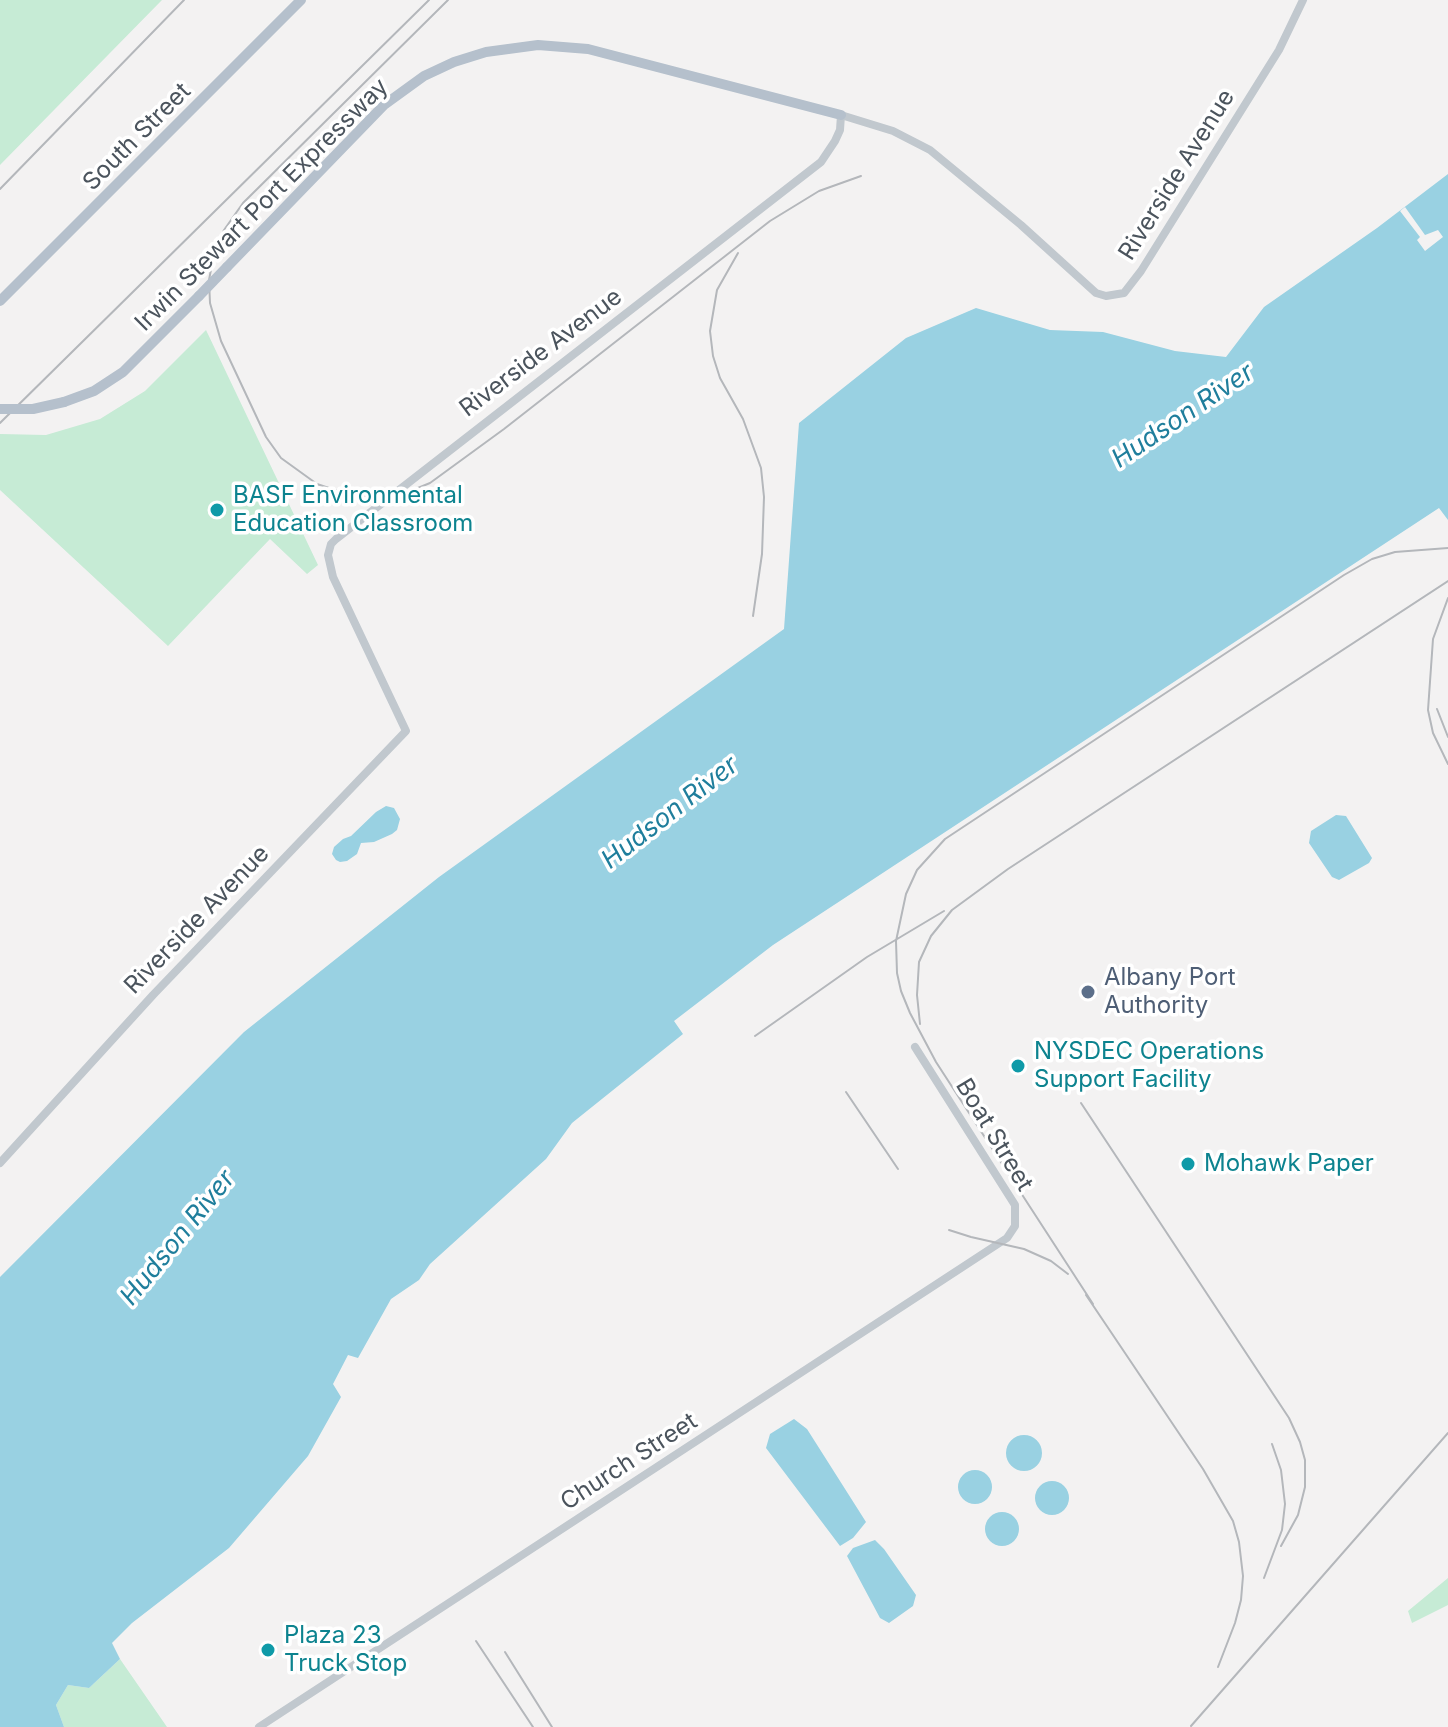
<!DOCTYPE html>
<html>
<head>
<meta charset="utf-8">
<style>
  body { margin:0 }
  canvas { display:block; background:#f3f2f2 }
</style>
</head>
<body>
<canvas width="1448" height="1727"></canvas>
<script>
const ctx = document.querySelector('canvas').getContext('2d');
ctx.lineJoin = 'round';
function paint(path, color) {
  ctx.fillStyle = color;
  ctx.fill(path, 'evenodd');
}
function shape(rows) {
  const path = new Path2D();
  for (const r of rows) {
    if (r.length === 3) {
      path.moveTo(r[0] + r[2], r[1]);
      path.arc(r[0], r[1], r[2], 0, 2 * Math.PI);
      continue;
    }
    path.moveTo(r[0], r[1]);
    for (let i = 2; i < r.length; i += 2) path.lineTo(r[i], r[i + 1]);
  }
  return path;
}
function strokePath(path, color, width, dash) {
  ctx.strokeStyle = color;
  ctx.lineWidth = width;
  ctx.lineCap = dash ? 'butt' : 'round';
  ctx.setLineDash(dash || []);
  ctx.stroke(path);
}
function write(font, color, halo, rows, align = 'center') {
  ctx.font = font + ' Inter,sans-serif';
  ctx.lineWidth = 7;
  ctx.setLineDash([]);
  ctx.textBaseline = 'middle';
  ctx.strokeStyle = halo;
  ctx.fillStyle = color;
  for (const [text, x, y, turn = 0] of rows) {
    ctx.save();
    ctx.translate(x, y);
    ctx.rotate((+turn || 0) * Math.PI / 180);
    ctx.textAlign = isNaN(turn) ? turn : align;
    if (halo) ctx.strokeText(text, 0, 0);
    ctx.fillText(text, 0, 0);
    ctx.restore();
  }
}
paint(shape([
  [0,0,162,0,0,165],
  [206,330,318,565,307,574,270,539,168,646,0,490,0,434,46,435,100,419,145,391],
  [1448,1578,1448,1605,1412,1623,1408,1611],
  [120,1659,167,1727,64,1727,56,1705,68,1685,89,1688]
]), '#c6ebd5');
paint(shape([
  [1448,174,1448,520,1439,508,773,945,674,1021,683,1034,572,1123,546,1159,430,1264,419,1280,391,1299,358,1358,348,1355,333,1384,341,1397,308,1456,229,1548,132,1623,112,1643,120,1659,89,1688,68,1685,56,1705,64,1727,0,1727,0,1277,244,1032,439,877,784,629,799,423,906,338,976,308,1050,330,1103,332,1175,351,1226,357,1264,307,1377,228],
  [386,806,394,808,400,819,397,830,392,834,374,842,361,843,357,854,347,861,340,862,336,860,332,854,334,847,343,839,351,836,376,812],
  [1336,815,1346,816,1372,858,1369,863,1339,880,1332,877,1309,843,1311,831],
  [794,1419,807,1429,866,1522,853,1538,840,1546,766,1448,770,1434],
  [1024,1453,18],
  [975,1487,17],
  [1052,1498,17],
  [1002,1529,17],
  [875,1540,884,1549,916,1595,913,1606,889,1623,880,1618,847,1556,853,1548]
]), '#99d1e2');
paint(shape([
  [1405,207,1425,235,1438,230,1443,237,1425,251,1417,240,1420,237,1400,211]
]), '#f3f2f2');
strokePath(shape([
  [0,1163,153,995,406,731,333,577,328,555,331,544,336,539,821,162,835,141,840,130,841,115,893,131,930,150,1021,225,1096,293,1106,296,1124,293,1141,271,1279,50,1303,0],
  [259,1727,1007,1238,1015,1226,1015,1205,915,1047]
]), '#c1c8ce', 8);
strokePath(shape([
  [227,267,384,105,424,76,454,62,486,52,538,45,588,49,841,115],
  [0,301,301,0],
  [64,402,94,391,123,372,199,296]
]), '#b5c0cc', 10);
strokePath(shape([
  [448,0,243,203,224,230,214,254,209,280,210,303,221,341,266,437,281,458,317,484,347,494,375,497,413,490,430,483,504,429,770,221,819,191,861,176],
  [0,189,184,0],
  [738,253,717,290,710,331,713,356,720,378,743,419,761,468,764,497,762,554,753,616],
  [0,423,429,0],
  [1448,598,1433,639,1428,710,1433,733,1448,764],
  [1437,709,1448,737],
  [920,1024,917,995,919,962,931,936,952,910,1008,869,1448,581],
  [755,1036,867,957,944,911],
  [846,1092,898,1169],
  [1081,1103,1289,1418,1300,1442,1305,1460,1305,1487,1298,1515,1281,1546],
  [949,1230,971,1237,1024,1249,1051,1261,1068,1274],
  [1086,1295,1203,1469,1233,1521,1239,1542,1243,1576,1241,1600,1235,1623,1218,1667],
  [1093,1304,936,1062,910,1013,901,991,897,973,896,941,906,894,917,870,945,839,1344,575,1372,559,1395,552,1448,548],
  [1264,1578,1282,1530,1285,1504,1281,1470,1272,1444],
  [476,1641,533,1727],
  [505,1652,552,1727],
  [1191,1726,1448,1433]
]), '#b4b7bb', 2);
strokePath(shape([
  [199,296,227,267],
  [0,409,33,409,64,402]
]), '#b5c0cc', 10);
for (const [x, y, r, color] of [
  [217,510,8,"#0f9aa8"],
  [1088,992,8,"#5c6f8a"],
  [1018,1066,8,"#0f9aa8"],
  [1188,1164,8,"#0f9aa8"],
  [268,1650,8,"#0f9aa8"]
]) {
  const dot = new Path2D();
  dot.arc(x, y, r, 0, 2 * Math.PI);
  ctx.fillStyle = color;
  ctx.fill(dot);
  strokePath(dot, '#fff', 3);
}
write('24px', '#4b545d', '#fff', [
  ["South Street",137,137,-45],
  ["Riverside Avenue",1177,175,-58],
  ["Irwin Stewart Port Expressway",262,205,-45],
  ["Riverside Avenue",541,353,-37],
  ["Riverside Avenue",197,920,-46],
  ["Boat Street",994,1135,59],
  ["Church Street",629,1462,-33]
]);
write('24px', '#0d838f', '#fff', [
  ["BASF Environmental",233,496],
  ["Education Classroom",233,524],
  ["NYSDEC Operations",1034,1052],
  ["Support Facility",1034,1080],
  ["Mohawk Paper",1204,1164],
  ["Plaza 23",284,1636],
  ["Truck Stop",284,1664]
], 'left');
write('24px', '#4e5e75', '#fff', [
  ["Albany Port",1104,978],
  ["Authority",1104,1006]
], 'left');
write('italic 26px', '#1f7e9c', '#fff', [
  ["Hudson River",1183,416,-34],
  ["Hudson River",670,813,-38],
  ["Hudson River",178,1238,-51]
]);
</script>
</body>
</html>
